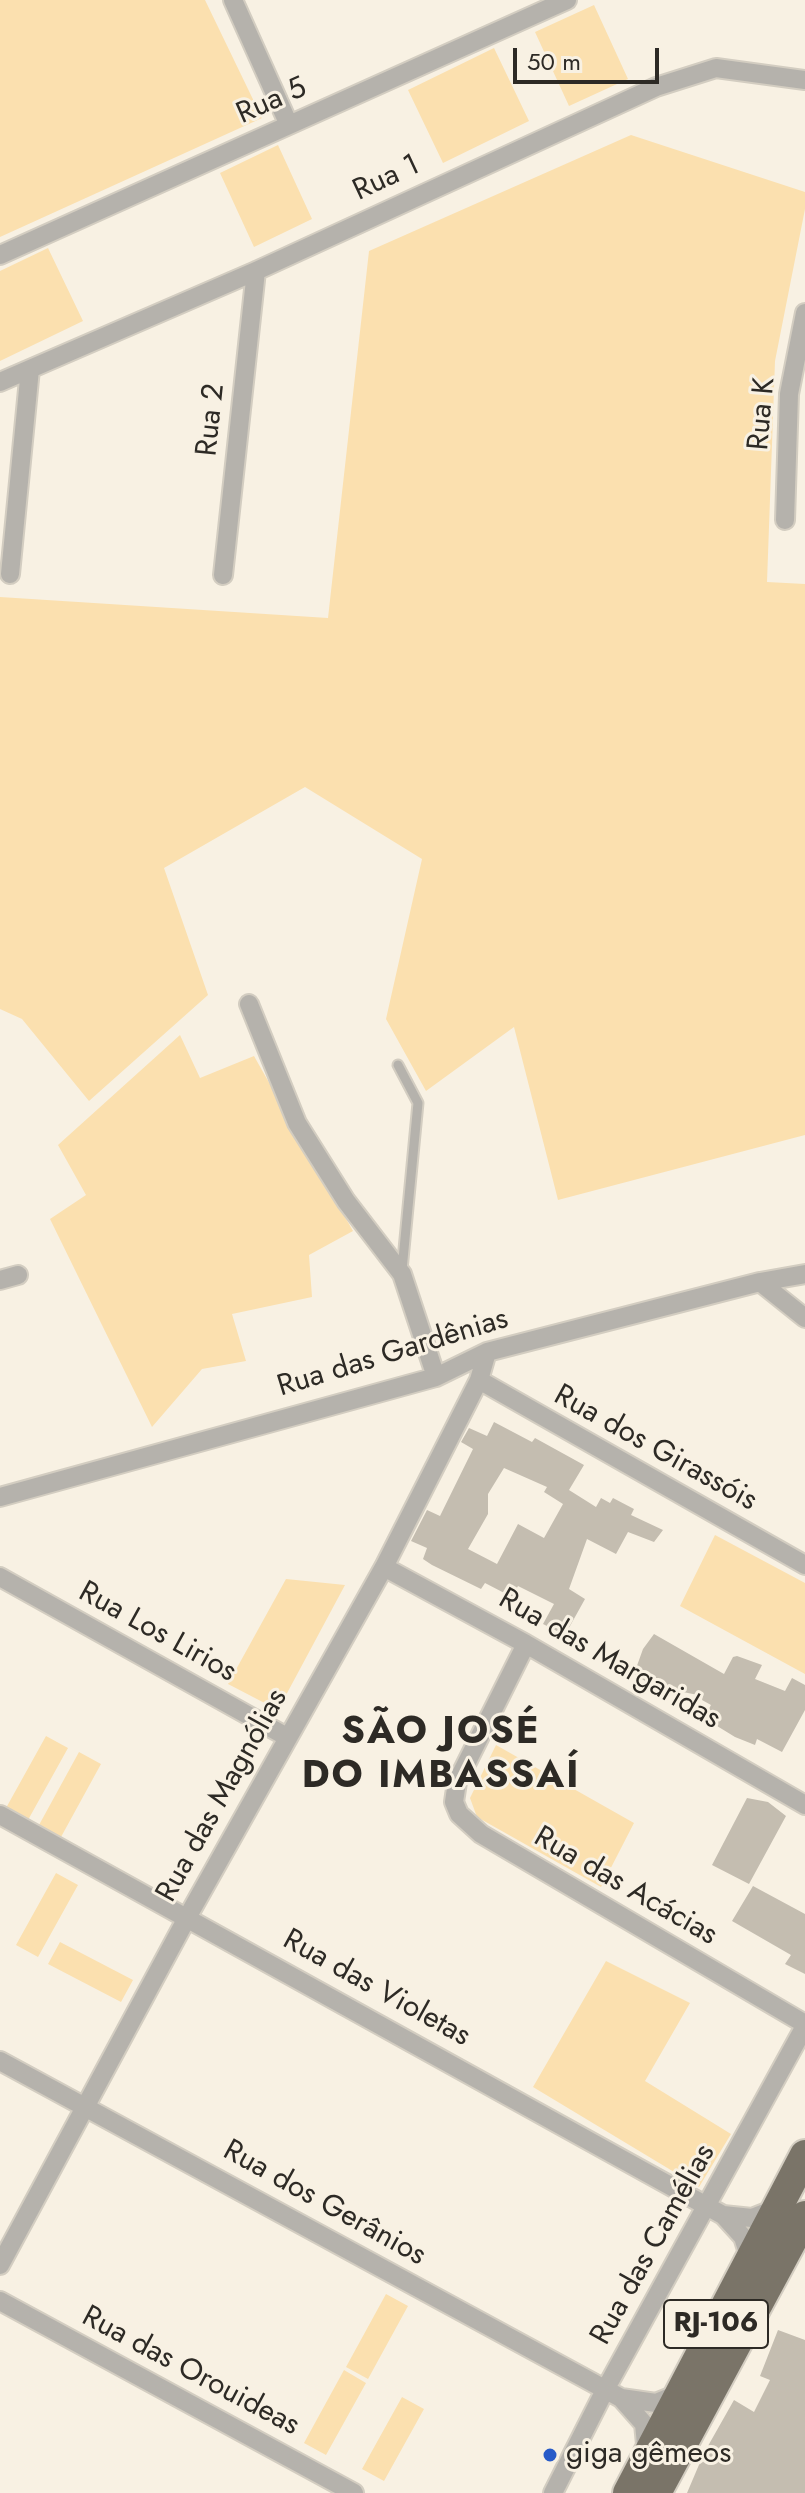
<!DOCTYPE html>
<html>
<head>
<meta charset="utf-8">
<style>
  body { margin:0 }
  #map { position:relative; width:805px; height:2493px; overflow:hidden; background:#f8f1e3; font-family:Jost,sans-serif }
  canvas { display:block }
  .scale { position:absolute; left:513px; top:48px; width:146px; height:36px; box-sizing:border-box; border:4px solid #2d2a25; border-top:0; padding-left:10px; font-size:24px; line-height:28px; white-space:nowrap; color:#2d2a25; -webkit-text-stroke:6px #f8f1e3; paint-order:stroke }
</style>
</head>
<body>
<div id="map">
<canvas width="805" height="2493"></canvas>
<div class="scale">50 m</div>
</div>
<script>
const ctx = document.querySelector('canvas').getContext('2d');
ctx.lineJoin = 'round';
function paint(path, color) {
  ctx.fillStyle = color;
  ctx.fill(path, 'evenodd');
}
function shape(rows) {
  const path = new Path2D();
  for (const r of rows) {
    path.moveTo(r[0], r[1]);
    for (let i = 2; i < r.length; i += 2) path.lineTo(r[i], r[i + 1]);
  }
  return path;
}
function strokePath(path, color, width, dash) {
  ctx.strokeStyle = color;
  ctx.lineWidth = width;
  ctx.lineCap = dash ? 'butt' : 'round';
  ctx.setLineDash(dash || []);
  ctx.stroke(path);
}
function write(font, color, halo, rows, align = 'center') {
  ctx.font = font + ' Jost,sans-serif';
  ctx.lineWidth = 6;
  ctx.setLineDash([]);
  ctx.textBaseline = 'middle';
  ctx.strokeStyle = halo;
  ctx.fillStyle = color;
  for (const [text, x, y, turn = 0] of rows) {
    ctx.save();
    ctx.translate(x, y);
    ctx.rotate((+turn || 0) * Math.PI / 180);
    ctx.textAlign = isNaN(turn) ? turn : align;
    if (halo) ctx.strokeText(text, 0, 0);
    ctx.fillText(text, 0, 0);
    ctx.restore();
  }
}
paint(shape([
  [0,0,205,0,262,118,0,237],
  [594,5,628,79,569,106,535,32],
  [494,48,529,121,443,163,408,90],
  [631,135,805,192,805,209,775,361,767,582,805,584,805,1135,558,1200,514,1027,426,1091,386,1019,422,859,305,787,164,868,208,995,89,1101,22,1019,0,1009,0,597,328,618,369,251],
  [278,145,312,219,254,247,220,173],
  [48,248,83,321,0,361,0,271],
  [180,1035,200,1078,254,1056,353,1231,309,1255,312,1297,232,1314,246,1361,202,1369,152,1427,50,1219,86,1195,58,1145],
  [715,1535,805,1583,805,1674,680,1606],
  [286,1579,345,1585,278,1710,228,1684],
  [46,1736,68,1748,28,1820,6,1808],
  [496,1745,634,1823,601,1887,477,1817,470,1798],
  [79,1752,101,1764,61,1837,39,1825],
  [56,1873,78,1885,38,1957,16,1945],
  [60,1942,133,1980,121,2002,48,1964],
  [606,1961,690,2003,645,2081,731,2134,699,2187,533,2087],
  [386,2294,408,2306,368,2379,346,2367],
  [344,2370,366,2383,326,2455,304,2443],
  [402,2397,424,2409,384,2481,362,2469]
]), '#fbe0af');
paint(shape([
  [494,1422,532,1442,535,1438,584,1465,569,1490,596,1507,601,1498,610,1503,613,1498,634,1509,631,1515,663,1530,654,1542,628,1532,616,1554,587,1539,569,1589,585,1599,565,1635,543,1624,554,1604,518,1586,512,1597,485,1583,481,1589,432,1565,423,1559,427,1548,411,1541,427,1510,440,1516,473,1449,461,1442,469,1428,487,1436],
  [504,1468,547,1487,544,1492,563,1504,544,1538,518,1524,497,1564,468,1549,488,1514,488,1494],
  [654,1634,724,1674,733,1657,737,1656,762,1665,755,1679,785,1691,792,1678,805,1685,805,1710,782,1752,757,1739,755,1745,735,1737,704,1718,711,1705,702,1700,703,1696,653,1686,634,1674,643,1649],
  [747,1798,768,1802,786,1816,749,1884,712,1865],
  [753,1886,805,1914,805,1974,785,1964,791,1955,732,1921],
  [778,2330,805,2340,805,2493,687,2493,704,2453,734,2400,754,2412,770,2380,760,2376]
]), '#c4bdb0');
const service = shape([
  [398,1065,418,1103,402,1270]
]);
const minor = shape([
  [233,0,289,125],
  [0,255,567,0],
  [0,382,256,271,656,87,716,68,805,80],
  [785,520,789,394,805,313],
  [10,574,30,369],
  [223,575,256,271],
  [249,1004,297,1123,346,1201,402,1274,436,1377],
  [0,1280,18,1275],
  [760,1282,805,1318],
  [479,1380,805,1565],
  [0,1497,436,1377,487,1352,760,1282,805,1274],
  [384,1567,526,1644,805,1805],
  [0,1577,287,1737],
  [526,1644,457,1782,454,1802,459,1814,481,1834,805,2024],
  [0,1815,723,2215,743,2237,750,2259],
  [0,2061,621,2398,656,2403,680,2393],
  [723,2215,752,2218,777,2208],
  [0,2265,188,1916,384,1567,479,1380,487,1352],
  [0,2301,354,2493],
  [621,2398,644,2424,647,2454],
  [553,2493,605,2390,805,2026]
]);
const trunk = shape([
  [628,2493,805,2155],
  [656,2493,805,2216]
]);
strokePath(service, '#d3cdc1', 13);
strokePath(minor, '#d3cdc1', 22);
strokePath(trunk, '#d3cdc1', 34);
strokePath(service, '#b5b2ac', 9);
strokePath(minor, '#b5b2ac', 18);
strokePath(trunk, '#7a7468', 30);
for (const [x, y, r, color] of [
  [550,2455,8,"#275ac8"]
]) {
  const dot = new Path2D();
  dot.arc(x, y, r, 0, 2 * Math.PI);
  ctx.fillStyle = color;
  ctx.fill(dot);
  strokePath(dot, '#f8f1e3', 3);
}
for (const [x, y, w] of [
  [716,2324,104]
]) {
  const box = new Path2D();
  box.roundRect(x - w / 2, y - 24, w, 48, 6);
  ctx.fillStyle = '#f8f1e3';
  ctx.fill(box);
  strokePath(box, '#2d2a25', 2);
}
write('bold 28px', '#2d2a25', null, [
  ["RJ-106",716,2324]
]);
write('30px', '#2d2a25', '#f8f1e3', [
  ["Rua 5",272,102,-24],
  ["Rua 1",387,179,-25],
  ["Rua K",763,414,-85],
  ["Rua 2",212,420,-84],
  ["Rua das Gardênias",393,1354,-17],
  ["Rua dos Girassóis",655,1449,29],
  ["Rua Los Lirios",157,1633,29],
  ["Rua das Margaridas",609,1660,30],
  ["Rua das Magnólias",223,1796,-61],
  ["Rua das Acácias",625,1887,30],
  ["Rua das Violetas",376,1989,29],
  ["Rua dos Gerânios",324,2204,29],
  ["Rua das Camélias",654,2245,-61],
  ["Rua das Orouideas",190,2372,28]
]);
write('30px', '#2d2a25', '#f8f1e3', [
  ["giga gêmeos",566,2455]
], 'left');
ctx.letterSpacing = '2px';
write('bold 38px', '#2d2a25', '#f8f1e3', [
  ["SÃO JOSÉ",441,1734],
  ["DO IMBASSAÍ",441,1778]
]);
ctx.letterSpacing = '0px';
</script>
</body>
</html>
